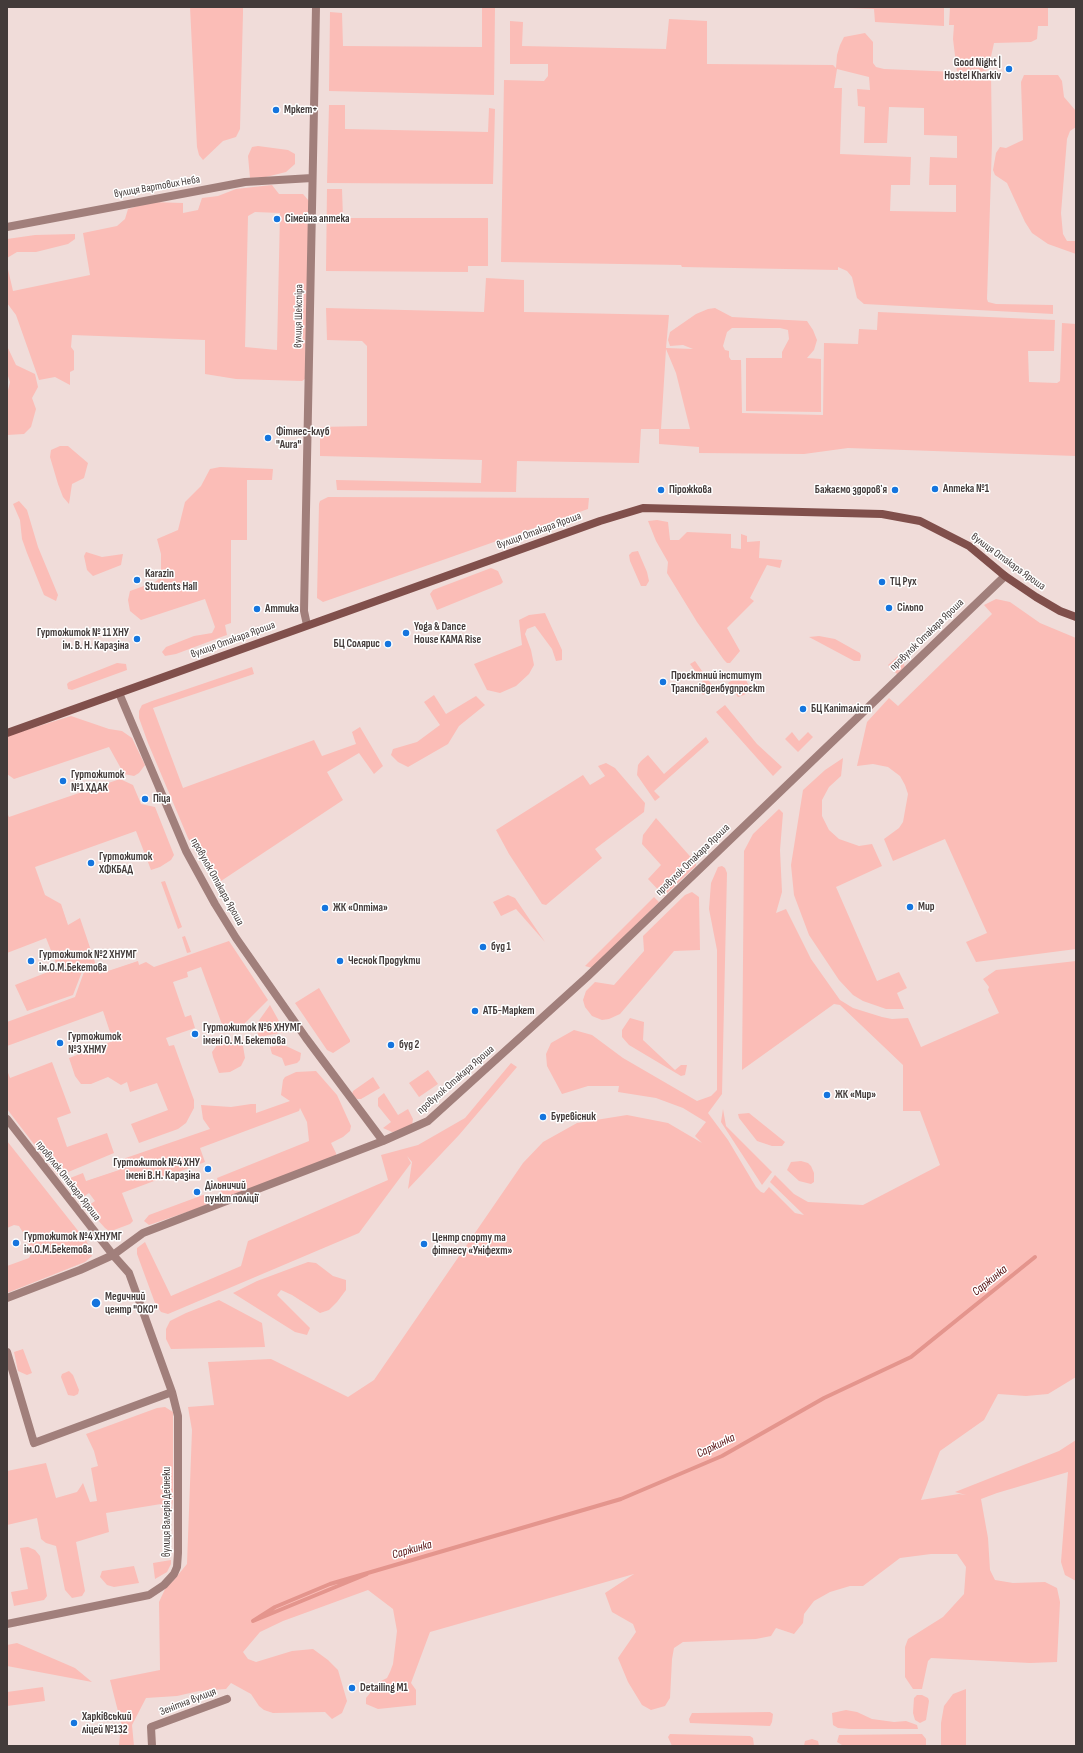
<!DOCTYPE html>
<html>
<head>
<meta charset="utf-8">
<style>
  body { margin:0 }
  #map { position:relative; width:1083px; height:1753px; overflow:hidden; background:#f0dcd9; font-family:"Sofia Sans Condensed",sans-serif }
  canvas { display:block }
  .frame { position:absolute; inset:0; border:8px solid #433b3a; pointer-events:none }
</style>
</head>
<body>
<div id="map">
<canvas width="1083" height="1753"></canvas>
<div class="frame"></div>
</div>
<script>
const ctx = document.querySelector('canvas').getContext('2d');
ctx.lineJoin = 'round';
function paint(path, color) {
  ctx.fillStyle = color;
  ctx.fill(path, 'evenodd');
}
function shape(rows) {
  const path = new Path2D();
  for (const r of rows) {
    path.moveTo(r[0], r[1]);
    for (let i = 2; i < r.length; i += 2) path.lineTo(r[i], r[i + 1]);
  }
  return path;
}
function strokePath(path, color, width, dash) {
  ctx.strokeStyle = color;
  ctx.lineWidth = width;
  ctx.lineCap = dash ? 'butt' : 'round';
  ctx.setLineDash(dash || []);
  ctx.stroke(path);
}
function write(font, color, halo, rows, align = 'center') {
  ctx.font = font + ' "Sofia Sans Condensed",sans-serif';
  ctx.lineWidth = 3;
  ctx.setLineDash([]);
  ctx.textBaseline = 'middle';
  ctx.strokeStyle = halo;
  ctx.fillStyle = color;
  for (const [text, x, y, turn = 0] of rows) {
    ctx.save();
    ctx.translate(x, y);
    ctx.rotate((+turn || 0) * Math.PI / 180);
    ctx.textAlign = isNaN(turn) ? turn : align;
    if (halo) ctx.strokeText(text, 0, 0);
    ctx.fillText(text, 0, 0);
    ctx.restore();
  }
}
paint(shape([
  [190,7,243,7,243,13,240,129,236,137,223,141,203,160,199,155,197,147],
  [823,7,944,7,944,26,875,22,874,9],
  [950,7,1048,8,1048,26,1038,26,1037,39,1031,42,994,43,988,70,978,73,991,74,992,143,987,299,988,302,996,304,1053,305,1053,314,864,304,857,298,852,277,847,271,838,267,838,270,682,267,681,265,501,262,504,80,544,81,548,76,548,64,510,64,510,21,523,22,522,46,666,49,669,19,707,21,707,64,833,65,836,68,837,55,840,45,844,37,865,33,873,42,873,63,876,67,884,69,957,72,953,39,954,25,949,25],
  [837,69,869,77,870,90,857,89,858,106,865,107,864,143,887,143,889,107,924,108,924,135,957,136,957,158,930,157,929,185,956,185,956,212,890,211,891,185,910,185,911,157,840,154,842,88,834,88],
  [482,8,495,8,494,95,329,91,330,12,342,13,343,46,482,47],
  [1024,75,1058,75,1062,81,1064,97,1076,111,1076,127,1070,131,1067,139,1061,213,1063,234,1067,241,1076,241,1076,254,1048,244,1032,233,1025,222,1007,183,995,175,993,170,996,153,1000,147,1006,148,1023,140,1021,82],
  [329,105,345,105,345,129,488,132,489,108,495,109,493,184,327,183],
  [258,146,288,150,295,154,295,164,286,172,266,177,250,178,248,156,252,147],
  [272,185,279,194,303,194,309,201,305,379,302,381,236,379,205,374,205,340,72,335,71,347,74,351,74,370,70,372,70,385,55,377,39,380,16,315,7,303,7,265,13,291,90,275,83,233,117,226,125,219,128,209,151,202,183,203,183,213,198,210,202,198,218,196,236,189],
  [255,212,280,213,277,350,245,347,248,216],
  [327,189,342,189,343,218,488,218,488,266,468,266,468,272,326,271],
  [75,234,75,239,68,244,36,252,17,252,7,258,7,239,35,235],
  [486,278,524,280,524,312,669,315,666,348,693,349,683,345,670,346,668,340,670,332,696,314,708,309,715,308,732,317,807,321,813,330,817,340,814,350,807,358,821,359,821,412,746,411,746,358,782,358,782,352,789,339,788,330,780,328,732,328,727,332,723,346,725,350,729,351,729,357,731,360,741,360,742,413,823,415,824,343,858,344,859,329,877,330,878,312,1055,320,1054,351,1028,351,1029,382,1057,383,1060,381,1062,323,1076,324,1076,456,848,448,804,454,699,453,699,447,659,444,659,429,641,429,639,463,517,461,516,492,337,490,336,480,481,483,482,460,320,456,320,427,367,426,367,346,362,341,327,340,326,308,484,312],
  [666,349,676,373,690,429,661,429],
  [7,346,16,365,35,374,38,387,32,398,36,409,31,427,24,434,7,435,7,395,10,382,7,373],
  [60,446,68,446,88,463,84,478,72,484,69,504,63,497,58,484,50,457,51,450],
  [220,467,273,469,272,480,247,480,247,540,231,540,231,623,225,625,227,635,224,636,176,654,165,656,162,652,166,647,194,636,212,633,215,627,205,599,141,620,130,611,128,600,130,591,155,582,161,577,161,554,157,539,178,530,185,502,201,486,210,469],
  [328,497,589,498,588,509,323,602,317,598,319,504,320,501],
  [19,501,27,510,38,547,58,595,56,601,44,595,27,553,22,539,20,520,13,504],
  [657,520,668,522,670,540,679,540,687,532,731,534,731,548,741,549,741,534,747,536,747,542,760,541,759,558,782,560,780,568,767,565,750,598,754,601,727,628,740,651,730,663,727,663,724,660,697,622,667,573,668,562,656,541,648,521],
  [638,551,647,572,649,581,646,586,641,586,630,561,629,555,632,552],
  [86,552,102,557,123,554,121,565,93,576,87,570,84,556],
  [491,568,498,571,503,582,501,584,437,610,430,594,433,590],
  [996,599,1010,602,1040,623,1076,638,1076,949,976,962,966,942,987,933,945,839,893,861,884,839,899,828,903,822,908,794,905,785,900,776,888,767,873,764,857,766,867,722,889,698,898,706,992,614,984,605],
  [545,613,562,650,562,660,556,661,552,649,535,626,527,629,525,634,531,650,534,665,529,674,516,686,500,693,487,690,474,664,522,645,519,620,529,615],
  [819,636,835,639,860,653,861,656,860,661,854,661,809,637],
  [898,656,902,659,905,667,898,675,888,665],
  [695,661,714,688,703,695,696,686,703,682,690,664],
  [117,663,126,664,127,670,72,690,68,689,67,684,69,682],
  [252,667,254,674,153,708,183,788,314,740,322,756,356,744,352,732,360,727,383,766,374,774,359,753,327,772,343,800,221,881,216,882,211,877,188,838,148,743,139,718,139,711,142,705,152,701],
  [746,671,750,677,746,680,751,690,744,695,738,697,728,683],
  [434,695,446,714,476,696,485,705,459,726,448,744,408,767,398,762,391,755,393,749,417,742,440,725,424,702],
  [725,705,757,744,782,767,773,776,716,712],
  [71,716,109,729,122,731,132,738,145,765,139,773,134,776,124,774,109,747,14,779,7,774,7,736],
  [792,732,799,741,808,732,813,737,798,752,785,739],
  [706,737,709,742,654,791,660,797,655,801,637,775,638,765,641,761,648,755,664,774],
  [843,758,841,776,829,787,822,800,822,816,829,830,839,839,859,846,872,844,882,866,836,887,877,981,899,972,907,988,897,993,904,1009,886,1009,863,1001,853,995,839,980,809,935,794,895,791,865,803,790,825,770],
  [606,763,615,768,645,803,644,812,595,849,602,858,546,905,542,904,509,854,496,830,583,775,590,785,605,776,598,766],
  [120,779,133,785,141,804,155,807,174,855,171,860,160,867,151,870,136,831,35,867,45,895,61,904,68,925,80,918,99,974,138,961,139,965,146,962,154,967,229,941,268,1000,244,1024,224,1030,201,967,187,972,188,977,173,982,185,1017,191,1015,195,1028,166,1038,169,1046,174,1045,194,1100,194,1108,186,1123,178,1129,139,1143,131,1124,168,1110,157,1083,130,1092,127,1082,121,1085,108,1077,91,1084,81,1084,75,1076,69,1058,113,1041,103,1011,7,1046,7,1022,75,997,84,972,83,969,73,995,27,1011,15,985,58,968,46,938,7,953,7,813,9,817],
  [779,809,783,813,780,850,782,892,776,913,786,909,811,959,840,1000,853,1008,882,1017,892,1019,908,1018,921,1047,999,1013,988,990,989,987,983,979,996,970,1076,961,1076,1377,1048,1394,1026,1396,998,1394,984,1420,940,1451,921,1500,959,1494,966,1495,955,1492,1059,1451,1076,1440,1076,1581,1065,1575,1061,1562,1068,1472,997,1493,981,1499,988,1538,990,1570,995,1580,1013,1583,1045,1582,1057,1588,1060,1602,1057,1662,1030,1663,931,1658,928,1661,922,1689,913,1689,905,1677,905,1647,908,1639,943,1617,964,1594,966,1567,957,1554,931,1554,900,1558,863,1586,850,1586,830,1592,814,1601,804,1614,803,1623,794,1634,776,1628,771,1636,756,1639,683,1642,674,1648,672,1659,670,1698,665,1706,651,1710,642,1705,628,1682,618,1658,636,1632,633,1624,612,1612,605,1593,634,1574,430,1632,411,1683,416,1690,416,1705,378,1709,366,1704,366,1698,379,1682,387,1678,390,1672,393,1664,397,1631,393,1609,368,1590,283,1621,260,1632,243,1652,248,1659,256,1662,292,1651,313,1649,328,1660,338,1670,347,1701,342,1713,332,1719,325,1712,273,1713,264,1710,259,1706,251,1694,231,1683,226,1689,199,1691,177,1696,146,1698,132,1725,134,1746,119,1746,121,1723,110,1680,160,1670,159,1602,166,1587,173,1581,187,1564,192,1430,188,1407,214,1405,208,1362,271,1359,348,1397,374,1380,523,1163,543,1142,577,1123,627,1115,668,1123,702,1143,695,1136,706,1122,683,1108,656,1098,618,1092,619,1086,588,1086,562,1094,547,1066,546,1054,551,1043,574,1030,592,1035,623,1058,697,1101,711,1096,717,1090,717,950,709,909,711,883,718,867,722,866,725,868,727,873,722,1094,708,1113,728,1140,756,1187,761,1192,764,1193,769,1187,795,1213,804,1215,770,1182,775,1175,794,1194,808,1202,863,1205,940,1165,920,1111,903,1111,903,1065,840,1005,834,1004,742,1070,744,851,753,834],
  [656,818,696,863,696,866,664,896,648,879,661,865,642,844,643,835],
  [165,881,182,927,178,929,161,882],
  [692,892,699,897,700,950,674,951,620,1014,609,1019,602,1020,592,1016,585,1007,583,1000,586,991,595,982,614,985,644,951,643,936,685,895],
  [508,895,515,898,545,942,516,909,501,916,493,902],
  [654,897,659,902,592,968,585,966],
  [185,936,191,952,187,953,182,937],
  [319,988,350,1040,350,1042,333,1053,327,1050,295,1003],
  [270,1005,285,1032,259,1037,255,1026],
  [630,1018,644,1022,643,1040,675,1070,681,1065,687,1065,685,1075,681,1076,629,1045,622,1037,622,1030],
  [238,1040,243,1046,245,1058,241,1066,230,1072,219,1073,213,1057,212,1052,215,1048,219,1042],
  [284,1045,301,1053,300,1060,297,1063,285,1066,282,1058,272,1054,270,1047],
  [52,1062,71,1113,57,1118,67,1147,107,1133,114,1153,61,1175,56,1173,7,1109,7,1070,10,1078],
  [511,1063,517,1067,459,1135,408,1189,412,1162,407,1156,411,1163,359,1233,168,1314,161,1312,155,1303,137,1254,137,1248,145,1242,171,1296,241,1266,248,1241,388,1180,381,1155,418,1145,465,1118],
  [428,1070,438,1084,419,1097,409,1083],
  [316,1071,337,1095,351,1126,350,1131,343,1137,331,1143,336,1153,336,1156,229,1197,222,1194,217,1178,309,1141,307,1122,300,1108,299,1111,200,1148,205,1162,122,1193,133,1221,130,1224,114,1230,109,1231,105,1228,86,1207,95,1201,89,1193,80,1199,69,1183,70,1178,83,1173,86,1181,119,1170,117,1161,210,1129,203,1119,201,1105,231,1107,251,1104,256,1104,256,1113,290,1101,281,1095,283,1080,285,1077,296,1072],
  [373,1077,380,1088,361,1099,357,1099,352,1094,353,1091],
  [384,1093,398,1115,408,1109,413,1119,412,1125,400,1131,392,1132,383,1128,391,1122,378,1106,378,1098],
  [723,1109,726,1126,772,1172,762,1185,721,1122],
  [749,1113,785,1142,782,1146,772,1146,757,1141,739,1118,738,1114],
  [7,1141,87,1242,92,1256,85,1262,7,1293,7,1266,29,1258,31,1254,27,1239,19,1226,14,1225,7,1228],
  [801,1161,808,1163,811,1166,814,1173,814,1182,811,1184,799,1181,787,1170,791,1162],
  [203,1195,205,1195,207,1199,206,1205,199,1208,149,1225,144,1221,149,1215],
  [308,1262,316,1263,333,1276,346,1280,346,1290,337,1302,329,1310,320,1313,292,1295,281,1290,277,1295,310,1328,307,1335,295,1332,233,1293,257,1281],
  [219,1300,262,1323,265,1347,171,1349,166,1339,166,1329,170,1321,186,1313],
  [23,1349,32,1373,27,1375,18,1371,14,1352],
  [69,1371,73,1375,79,1390,78,1394,74,1396,68,1395,61,1377,62,1374],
  [165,1407,173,1412,173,1499,168,1542,161,1504,106,1513,109,1532,76,1542,85,1591,82,1596,72,1598,65,1590,56,1546,46,1543,41,1539,37,1518,7,1525,7,1471,46,1463,56,1498,77,1492,83,1483,90,1502,97,1501,91,1468,98,1466,94,1451,86,1434,157,1408],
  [28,1547,35,1550,40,1556,47,1596,44,1600,14,1606,11,1592,28,1589,20,1548],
  [171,1560,171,1564,167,1572,155,1579,153,1563],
  [134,1566,139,1583,114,1587,107,1585,100,1577,102,1571],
  [17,1643,75,1668,92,1682,7,1666,7,1645],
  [43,1687,45,1701,7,1706,7,1692],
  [966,1689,966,1746,941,1746,941,1723,944,1706,953,1694],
  [917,1695,922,1695,928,1698,929,1701,926,1720,920,1723,915,1720,913,1713,914,1698],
  [846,1710,857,1712,872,1719,894,1722,906,1721,917,1725,918,1729,851,1729,838,1728,833,1725,832,1713],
  [770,1712,773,1714,772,1722,770,1726,690,1723,689,1719,692,1713,698,1713],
  [670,1734,750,1736,753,1738,754,1746,672,1746,668,1737],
  [922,1734,926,1739,926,1746,842,1745,837,1742,839,1735],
  [812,1739,818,1741,819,1746,804,1746,805,1741]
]), '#fbbdb7');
strokePath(shape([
  [367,1574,253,1621,275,1607,330,1584,621,1499,722,1456,824,1398,911,1357,1035,1257]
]), '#e4958d', 4);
strokePath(shape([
  [7,227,245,182,312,178],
  [307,625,304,611,316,7],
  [119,693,186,851,215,904,236,938,306,1038,383,1141],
  [7,1119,113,1255,129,1273,172,1392,34,1443,7,1352],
  [7,1298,80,1270,113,1255,143,1233,383,1141,428,1121,587,977,1005,576],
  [7,1624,149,1595,164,1585,174,1574,177,1567,178,1553,178,1416,172,1392],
  [152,1746,151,1727,227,1699]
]), '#a17f7b', 8);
strokePath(shape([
  [7,733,600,521,643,508,882,514,920,521,969,546,1005,576,1036,597,1060,611,1076,617]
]), '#804f4b', 8);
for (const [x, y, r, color] of [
  [1009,69,4,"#1475de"],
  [276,110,4,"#1475de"],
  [277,219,4,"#1475de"],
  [268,438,4,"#1475de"],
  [935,489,4,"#1475de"],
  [661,490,4,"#1475de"],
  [895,490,4,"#1475de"],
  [137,580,4,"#1475de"],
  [882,582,4,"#1475de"],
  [889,608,4,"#1475de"],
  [257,609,4,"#1475de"],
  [406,633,4,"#1475de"],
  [137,639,4,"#1475de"],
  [388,644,4,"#1475de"],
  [663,682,4,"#1475de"],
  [803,709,4,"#1475de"],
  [63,781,4,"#1475de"],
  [145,799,4,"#1475de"],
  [91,863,4,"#1475de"],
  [910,907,4,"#1475de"],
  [325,908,4,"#1475de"],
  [483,947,4,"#1475de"],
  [31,961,4,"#1475de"],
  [340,961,4,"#1475de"],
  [475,1011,4,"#1475de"],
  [195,1034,4,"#1475de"],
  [60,1043,4,"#1475de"],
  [391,1045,4,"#1475de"],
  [827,1095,4,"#1475de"],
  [543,1117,4,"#1475de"],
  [208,1169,4,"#1475de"],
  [197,1192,4,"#1475de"],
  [16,1243,4,"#1475de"],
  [424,1244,4,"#1475de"],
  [96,1303,5,"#1475de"],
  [352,1688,4,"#1475de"],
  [74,1723,4,"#1475de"]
]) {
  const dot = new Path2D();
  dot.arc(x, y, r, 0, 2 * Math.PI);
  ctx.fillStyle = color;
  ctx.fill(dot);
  strokePath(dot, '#fff', 1.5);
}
write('bold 11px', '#433b3a', '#fff', [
  ["Good Night |",1001,63,"right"],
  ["Hostel Kharkiv",1001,76,"right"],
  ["Мркет+",284,110],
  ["Сімейна аптека",285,219],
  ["Фітнес-клуб",276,432],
  ["\"Aura\"",276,445],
  ["Аптека №1",943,489],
  ["Пірожкова",669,490],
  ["Бажаємо здоровʼя",887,490,"right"],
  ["Karazin",145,574],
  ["Students Hall",145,587],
  ["ТЦ Рух",890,582],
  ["Сільпо",897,608],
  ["Аттика",265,609],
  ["Yoga & Dance",414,627],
  ["House KAMA Rise",414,640],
  ["Гуртожиток № 11 ХНУ",129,633,"right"],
  ["ім. В. Н. Каразіна",129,646,"right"],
  ["БЦ Солярис",380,644,"right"],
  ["Проєктний інститут",671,676],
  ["Транспівденбудпроєкт",671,689],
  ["БЦ Капіталіст",811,709],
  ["Гуртожиток",71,775],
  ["№1 ХДАК",71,788],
  ["Піца",153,799],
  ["Гуртожиток",99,857],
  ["ХФКБАД",99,870],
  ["Мир",918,907],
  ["ЖК «Оптіма»",333,908],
  ["буд 1",491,947],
  ["Гуртожиток №2 ХНУМГ",39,955],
  ["ім.О.М.Бекетова",39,968],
  ["Чеснок Продукти",348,961],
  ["АТБ-Маркет",483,1011],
  ["Гуртожиток №6 ХНУМГ",203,1028],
  ["імені О. М. Бекетова",203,1041],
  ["Гуртожиток",68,1037],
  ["№3 ХНМУ",68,1050],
  ["буд 2",399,1045],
  ["ЖК «Мир»",835,1095],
  ["Буревісник",551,1117],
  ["Гуртожиток №4 ХНУ",200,1163,"right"],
  ["імені В.Н. Каразіна",200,1176,"right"],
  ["Дільничий",205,1186],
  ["пункт поліції",205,1199],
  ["Гуртожиток №4 ХНУМГ",24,1237],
  ["ім.О.М.Бекетова",24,1250],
  ["Центр спорту та",432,1238],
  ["фітнесу «Уніфехт»",432,1251],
  ["Медичний",105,1297],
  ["центр \"ОКО\"",105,1310],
  ["Detailing M1",360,1688],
  ["Харківський",82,1717],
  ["ліцей №132",82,1730]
], 'left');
write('11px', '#433b3a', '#fff', [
  ["вулиця Вартових Неба",157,187,-10],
  ["вулиця Шекспіра",299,316,-89],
  ["вулиця Отакара Яроша",539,531,-20],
  ["вулиця Отакара Яроша",1008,562,36],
  ["провулок Отакара Яроша",927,635,-44],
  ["вулиця Отакара Яроша",233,640,-20],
  ["провулок Отакара Яроша",693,860,-44],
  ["провулок Отакара Яроша",217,882,61],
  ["провулок Отакара Яроша",456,1080,-41],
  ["провулок Отакара Яроша",68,1181,52],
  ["вулиця Валерія Дейнеки",167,1512,-90],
  ["Зенітна вулиця",188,1702,-21]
]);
write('italic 12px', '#540e0f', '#fff', [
  ["Саржинка",990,1281,-39],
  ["Саржинка",716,1446,-26],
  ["Саржинка",412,1550,-16]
]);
</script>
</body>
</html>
